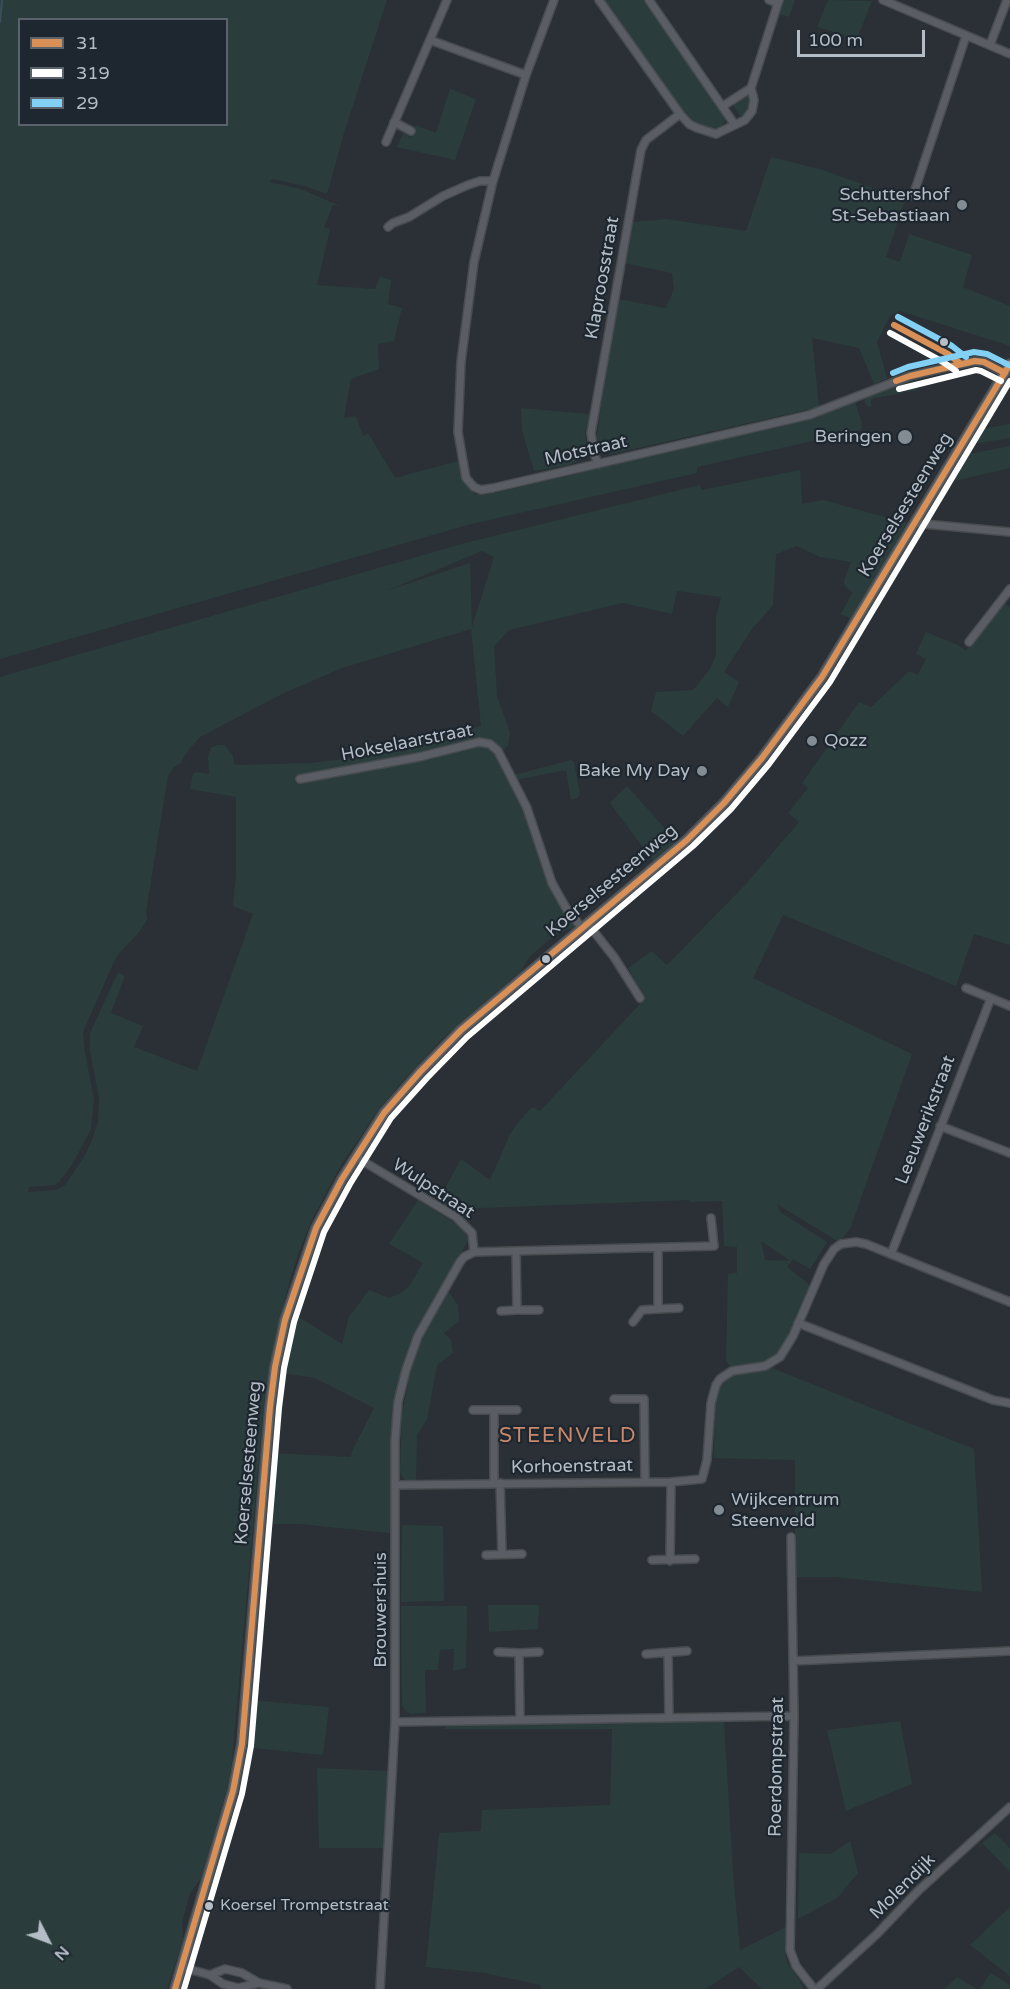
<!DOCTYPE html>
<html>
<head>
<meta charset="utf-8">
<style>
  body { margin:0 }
  #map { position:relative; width:1010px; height:1989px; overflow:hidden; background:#2a3035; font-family:"Varela Round",sans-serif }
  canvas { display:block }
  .legend { position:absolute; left:18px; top:18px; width:210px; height:108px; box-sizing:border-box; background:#1e2730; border:2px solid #5a636c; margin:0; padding:8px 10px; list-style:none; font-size:18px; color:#b4bdc6 }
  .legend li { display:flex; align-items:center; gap:12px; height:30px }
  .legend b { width:30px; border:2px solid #5a636c }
  .north { position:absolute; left:18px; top:1911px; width:60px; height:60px; -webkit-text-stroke:4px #1e2730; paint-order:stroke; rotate:132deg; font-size:16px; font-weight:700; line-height:24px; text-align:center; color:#b4bdc6 }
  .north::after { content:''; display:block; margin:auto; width:21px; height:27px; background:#b4bdc6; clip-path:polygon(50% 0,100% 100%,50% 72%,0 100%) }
  .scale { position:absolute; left:797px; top:30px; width:128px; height:27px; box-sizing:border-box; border:3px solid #b4bdc6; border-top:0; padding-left:8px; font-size:18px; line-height:21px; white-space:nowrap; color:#b4bdc6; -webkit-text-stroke:4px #1e2730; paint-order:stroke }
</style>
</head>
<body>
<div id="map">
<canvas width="1010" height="1989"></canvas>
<ul class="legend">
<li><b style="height:8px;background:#d89057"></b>31</li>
<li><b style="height:8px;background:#fff"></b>319</li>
<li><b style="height:8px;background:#83d0f5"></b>29</li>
</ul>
<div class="north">N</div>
<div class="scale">100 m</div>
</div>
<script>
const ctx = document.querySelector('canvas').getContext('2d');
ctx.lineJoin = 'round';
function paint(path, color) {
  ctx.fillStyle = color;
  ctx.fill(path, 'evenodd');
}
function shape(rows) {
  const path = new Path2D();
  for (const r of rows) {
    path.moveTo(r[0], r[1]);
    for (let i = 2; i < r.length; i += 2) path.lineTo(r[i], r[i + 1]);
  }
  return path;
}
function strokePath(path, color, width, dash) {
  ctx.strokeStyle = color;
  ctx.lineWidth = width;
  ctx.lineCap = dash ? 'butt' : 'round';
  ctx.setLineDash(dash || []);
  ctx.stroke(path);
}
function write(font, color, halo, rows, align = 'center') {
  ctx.font = font + ' "Varela Round",sans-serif';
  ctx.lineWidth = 4.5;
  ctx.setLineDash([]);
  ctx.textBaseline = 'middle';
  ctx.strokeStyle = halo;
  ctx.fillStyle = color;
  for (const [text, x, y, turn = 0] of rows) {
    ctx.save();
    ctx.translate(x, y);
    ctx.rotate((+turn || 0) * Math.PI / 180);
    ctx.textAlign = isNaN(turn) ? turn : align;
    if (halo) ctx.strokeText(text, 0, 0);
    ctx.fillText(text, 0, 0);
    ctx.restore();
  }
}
paint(shape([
  [0,0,387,0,344,133,327,194,305,186,272,179,270,182,301,189,340,206,333,205,324,227,330,229,317,285,375,289,380,276,391,280,388,304,402,308,394,341,378,344,379,369,351,379,344,418,356,416,363,436,368,433,395,478,458,461,462,480,475,494,486,495,802,420,855,402,862,423,861,430,697,467,697,473,471,524,0,659],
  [20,20,226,20,226,124,20,124],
  [603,0,643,0,724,113,725,120,722,127,712,130,692,123],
  [784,0,795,0,789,17,779,14],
  [828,0,872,1,857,39,817,27],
  [450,89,476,99,455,160,397,147,403,133,410,137,416,125,436,133],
  [746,95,750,98,750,102,746,114,740,116,733,105],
  [771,157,826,171,905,200,886,257,900,262,909,234,972,255,963,287,1010,306,1010,346,900,311,890,316,877,342,887,378,874,384,859,348,812,338,819,407,611,454,604,452,597,438,598,426,618,299,666,308,674,289,672,273,624,263,632,222,667,219,746,231],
  [918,380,919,382,916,383,918,390,871,399,871,406,868,407,864,402,865,399,873,394,899,384],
  [521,408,590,414,585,433,587,449,584,455,580,460,568,465,534,471,522,430],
  [1010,424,1010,438,972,444,981,429],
  [1010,446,1010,468,954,481,969,454],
  [800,470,802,504,823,500,907,523,851,619,841,614,852,593,845,586,844,581,851,562,820,557,797,546,776,554,773,605,752,629,724,672,739,682,728,707,717,698,683,736,651,711,656,692,693,690,710,669,716,654,716,618,721,597,677,591,672,614,623,603,509,630,494,646,497,696,510,733,508,746,502,750,491,740,478,739,417,754,308,774,309,779,420,760,479,746,488,748,495,753,524,811,541,866,554,897,575,927,555,935,529,957,521,971,444,1037,399,1085,377,1112,341,1165,312,1220,301,1246,292,1273,275,1336,265,1393,232,1761,227,1788,202,1877,190,1893,182,1923,183,1940,167,1989,0,1989,0,677,465,543,700,485,702,490],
  [482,551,494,557,472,627,470,563,386,591],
  [471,629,481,726,345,759,310,763,241,765,234,764,233,756,225,745,218,745,211,748,208,757,209,774,196,772,193,774,190,789,236,797,236,874,233,906,253,914,197,1071,134,1047,143,1026,111,1013,125,976,118,972,90,1033,90,1051,99,1099,98,1122,92,1140,84,1157,65,1185,56,1190,28,1192,29,1187,55,1185,59,1182,72,1165,91,1129,94,1100,85,1052,83,1032,116,957,140,931,147,919,146,912,168,776,174,767,181,763,186,753,200,737,282,694,342,668],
  [1004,604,1010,607,1010,945,974,934,956,986,783,915,753,978,912,1054,850,1229,839,1242,777,1204,780,1212,827,1242,810,1269,793,1259,787,1267,811,1286,781,1352,766,1363,732,1368,726,1361,728,1274,737,1273,737,1247,724,1246,722,1201,690,1202,689,1200,481,1208,463,1210,455,1213,437,1203,461,1159,490,1180,510,1134,517,1124,532,1107,540,1111,639,1005,645,996,628,968,652,951,667,965,745,885,799,822,788,813,808,788,802,783,859,702,871,707,909,671,918,675,926,659,916,654,926,632,958,645,966,651],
  [761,1241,789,1260,789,1261,765,1260],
  [571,760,574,762,580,795,577,798,571,800,566,770,516,780,514,775],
  [627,786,677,842,654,862,610,803],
  [418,1200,464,1229,468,1241,433,1300,402,1368,393,1404,390,1533,299,1524,268,1524,272,1453,351,1457,352,1451,374,1408,315,1378,281,1373,294,1314,342,1344,349,1317,369,1290,389,1298,401,1293,410,1285,423,1263,389,1244],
  [448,1291,458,1305,459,1321,444,1333,451,1340,453,1353,437,1365,427,1420,417,1435,416,1480,405,1481,400,1472,402,1414,410,1373,422,1336],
  [772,1368,974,1449,982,1592,834,1577,795,1577,795,1460,714,1458,715,1398,718,1389,727,1378,737,1374],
  [402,1525,443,1526,444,1601,401,1602],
  [488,1605,539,1605,538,1629,489,1632],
  [401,1606,467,1606,466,1668,453,1671,454,1649,440,1650,438,1670,425,1670,426,1713,411,1714,405,1711,402,1705],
  [251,1700,329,1707,323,1755,253,1748,251,1768,244,1768],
  [724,1721,733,1872,740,1950,786,1927,785,1948,787,1962,800,1981,803,1989,762,1989,739,1967,706,1989,541,1989,540,1985,485,1973,426,1967,439,1833,481,1831,482,1810,610,1805,612,1729,445,1729,446,1724],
  [900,1721,912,1784,846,1811,827,1730],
  [317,1768,388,1771,385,1848,319,1848],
  [995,1833,1010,1848,1010,1872,982,1843],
  [850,1841,858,1873,837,1898,798,1919,799,1853,831,1854],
  [1010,1907,1010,1976,970,1945],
  [991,1973,1010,1985,1010,1989,979,1989],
  [957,1977,977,1989,945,1989]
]), '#2a3d3c');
strokePath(shape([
  [0,22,2,0]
]), '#3a4e5e', 2);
const street = shape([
  [554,0,526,75,493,181,474,262,461,362,458,432,466,478,474,487,481,490,493,488,809,415,910,376,957,365,975,361,984,362,1005,373],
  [599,0,680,114,689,124,697,128,716,134,745,120,752,111,754,100,751,88],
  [649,0,735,125],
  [769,0,778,3],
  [883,0,1010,54],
  [430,40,526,75],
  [990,45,1007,0],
  [723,106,751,88,779,0],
  [394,122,411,131],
  [386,142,447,0],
  [913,196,966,36],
  [388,227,393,223,409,217,443,196,468,185,480,181,493,181],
  [598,464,594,453,591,433,641,150,646,140,680,114],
  [914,523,1010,532],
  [969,642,1010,589],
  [300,779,419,757,479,742,490,744,498,751,527,808,552,883,566,908,583,929],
  [588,924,614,957,640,998],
  [966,988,1010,1006],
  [940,1126,1010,1153],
  [356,1157,456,1217,472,1233,474,1252,714,1246,711,1218],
  [658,1248,658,1309,679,1308],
  [516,1251,517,1310,539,1310],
  [891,1254,991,998],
  [501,1311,517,1310],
  [633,1322,642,1310,658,1309],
  [798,1323,993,1400,1010,1403],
  [614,1399,644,1399,645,1481],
  [473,1410,517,1410],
  [494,1483,494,1410],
  [500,1483,502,1554],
  [396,1485,671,1482,702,1479,707,1460,711,1403,716,1385,720,1379,732,1371,765,1366,780,1357,793,1336,824,1264,834,1249,841,1244,856,1242,866,1244,1010,1302],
  [791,1537,794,1716,790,1950,796,1966,814,1989],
  [486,1555,522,1554],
  [652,1560,695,1559],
  [670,1561,671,1482],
  [498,1652,519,1653,520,1719],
  [519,1653,539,1652],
  [668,1653,669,1717],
  [646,1654,687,1651],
  [793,1661,1010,1651],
  [395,1722,794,1716],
  [181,1967,210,1975,223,1984,238,1988,259,1983],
  [210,1975,225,1969,242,1973,259,1983,287,1989],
  [380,1989,395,1722,395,1441,398,1402,406,1370,418,1336,460,1262,464,1257,474,1252],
  [817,1989,877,1934,918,1891,1010,1807]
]);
const secondary = shape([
  [175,1989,233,1791,242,1744,270,1407,275,1367,285,1320,316,1228,342,1179,384,1113,420,1072,461,1030,687,840,724,803,762,758,822,677,1010,364]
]);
strokePath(street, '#484c50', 10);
strokePath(secondary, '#484c50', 12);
strokePath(street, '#5a5e64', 7);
strokePath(secondary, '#5e6268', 9);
strokePath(shape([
  [894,325,948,354,961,364],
  [896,381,910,376,975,361,984,362,1005,373],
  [175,1989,233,1791,242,1744,270,1407,275,1367,285,1320,316,1228,342,1179,384,1113,420,1072,461,1030,687,840,724,803,762,758,822,677,1010,364]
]), '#d89057', 6);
strokePath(shape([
  [890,333,943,362,956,371],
  [899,389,976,370,981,371,1001,381],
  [184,1989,242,1794,251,1746,279,1408,284,1368,294,1322,324,1232,350,1184,391,1118,427,1078,467,1037,693,846,731,809,769,764,830,682,1010,381]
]), '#fff', 6);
strokePath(shape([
  [898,317,952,346,966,357],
  [893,373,908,367,974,352,987,354,1009,365]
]), '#83d0f5', 6);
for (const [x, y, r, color] of [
  [962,205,6,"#848c93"],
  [944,342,5,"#b4bdc6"],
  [905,437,8,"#848c93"],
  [812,741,6,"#848c93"],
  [702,771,6,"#848c93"],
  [546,959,5,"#b4bdc6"],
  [719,1510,6,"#848c93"],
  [209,1906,5,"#b4bdc6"]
]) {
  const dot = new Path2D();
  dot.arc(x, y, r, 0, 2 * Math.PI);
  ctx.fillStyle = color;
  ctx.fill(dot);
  strokePath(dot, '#1e2730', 2);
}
write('16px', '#b4bdc6', '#1e2730', [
  ["Koersel Trompetstraat",220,1906]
], 'left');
write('18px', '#b4bdc6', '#1e2730', [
  ["Schuttershof",950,195],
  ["St-Sebastiaan",950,216],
  ["Beringen",892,437],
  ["Qozz",824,741,"left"],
  ["Bake My Day",690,771],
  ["Wijkcentrum",731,1500,"left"],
  ["Steenveld",731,1521,"left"]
], 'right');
write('18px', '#b4bdc6', '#1e2730', [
  ["Klaproosstraat",603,278,-80],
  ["Motstraat",586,451,-13],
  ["Koerselsesteenweg",906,505,-59],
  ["Hokselaarstraat",407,743,-11],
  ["Koerselsesteenweg",612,881,-40],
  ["Leeuwerikstraat",926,1120,-69],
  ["Wulpstraat",433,1189,33],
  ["Koerselsesteenweg",249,1463,-85],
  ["Korhoenstraat",572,1467,-1],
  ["Brouwershuis",381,1610,-90],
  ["Roerdompstraat",777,1767,-89],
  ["Molendijk",903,1887,-45]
]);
ctx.letterSpacing = '1.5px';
write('21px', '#cb886a', '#1e2730', [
  ["STEENVELD",568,1436]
]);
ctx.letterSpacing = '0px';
</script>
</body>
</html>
